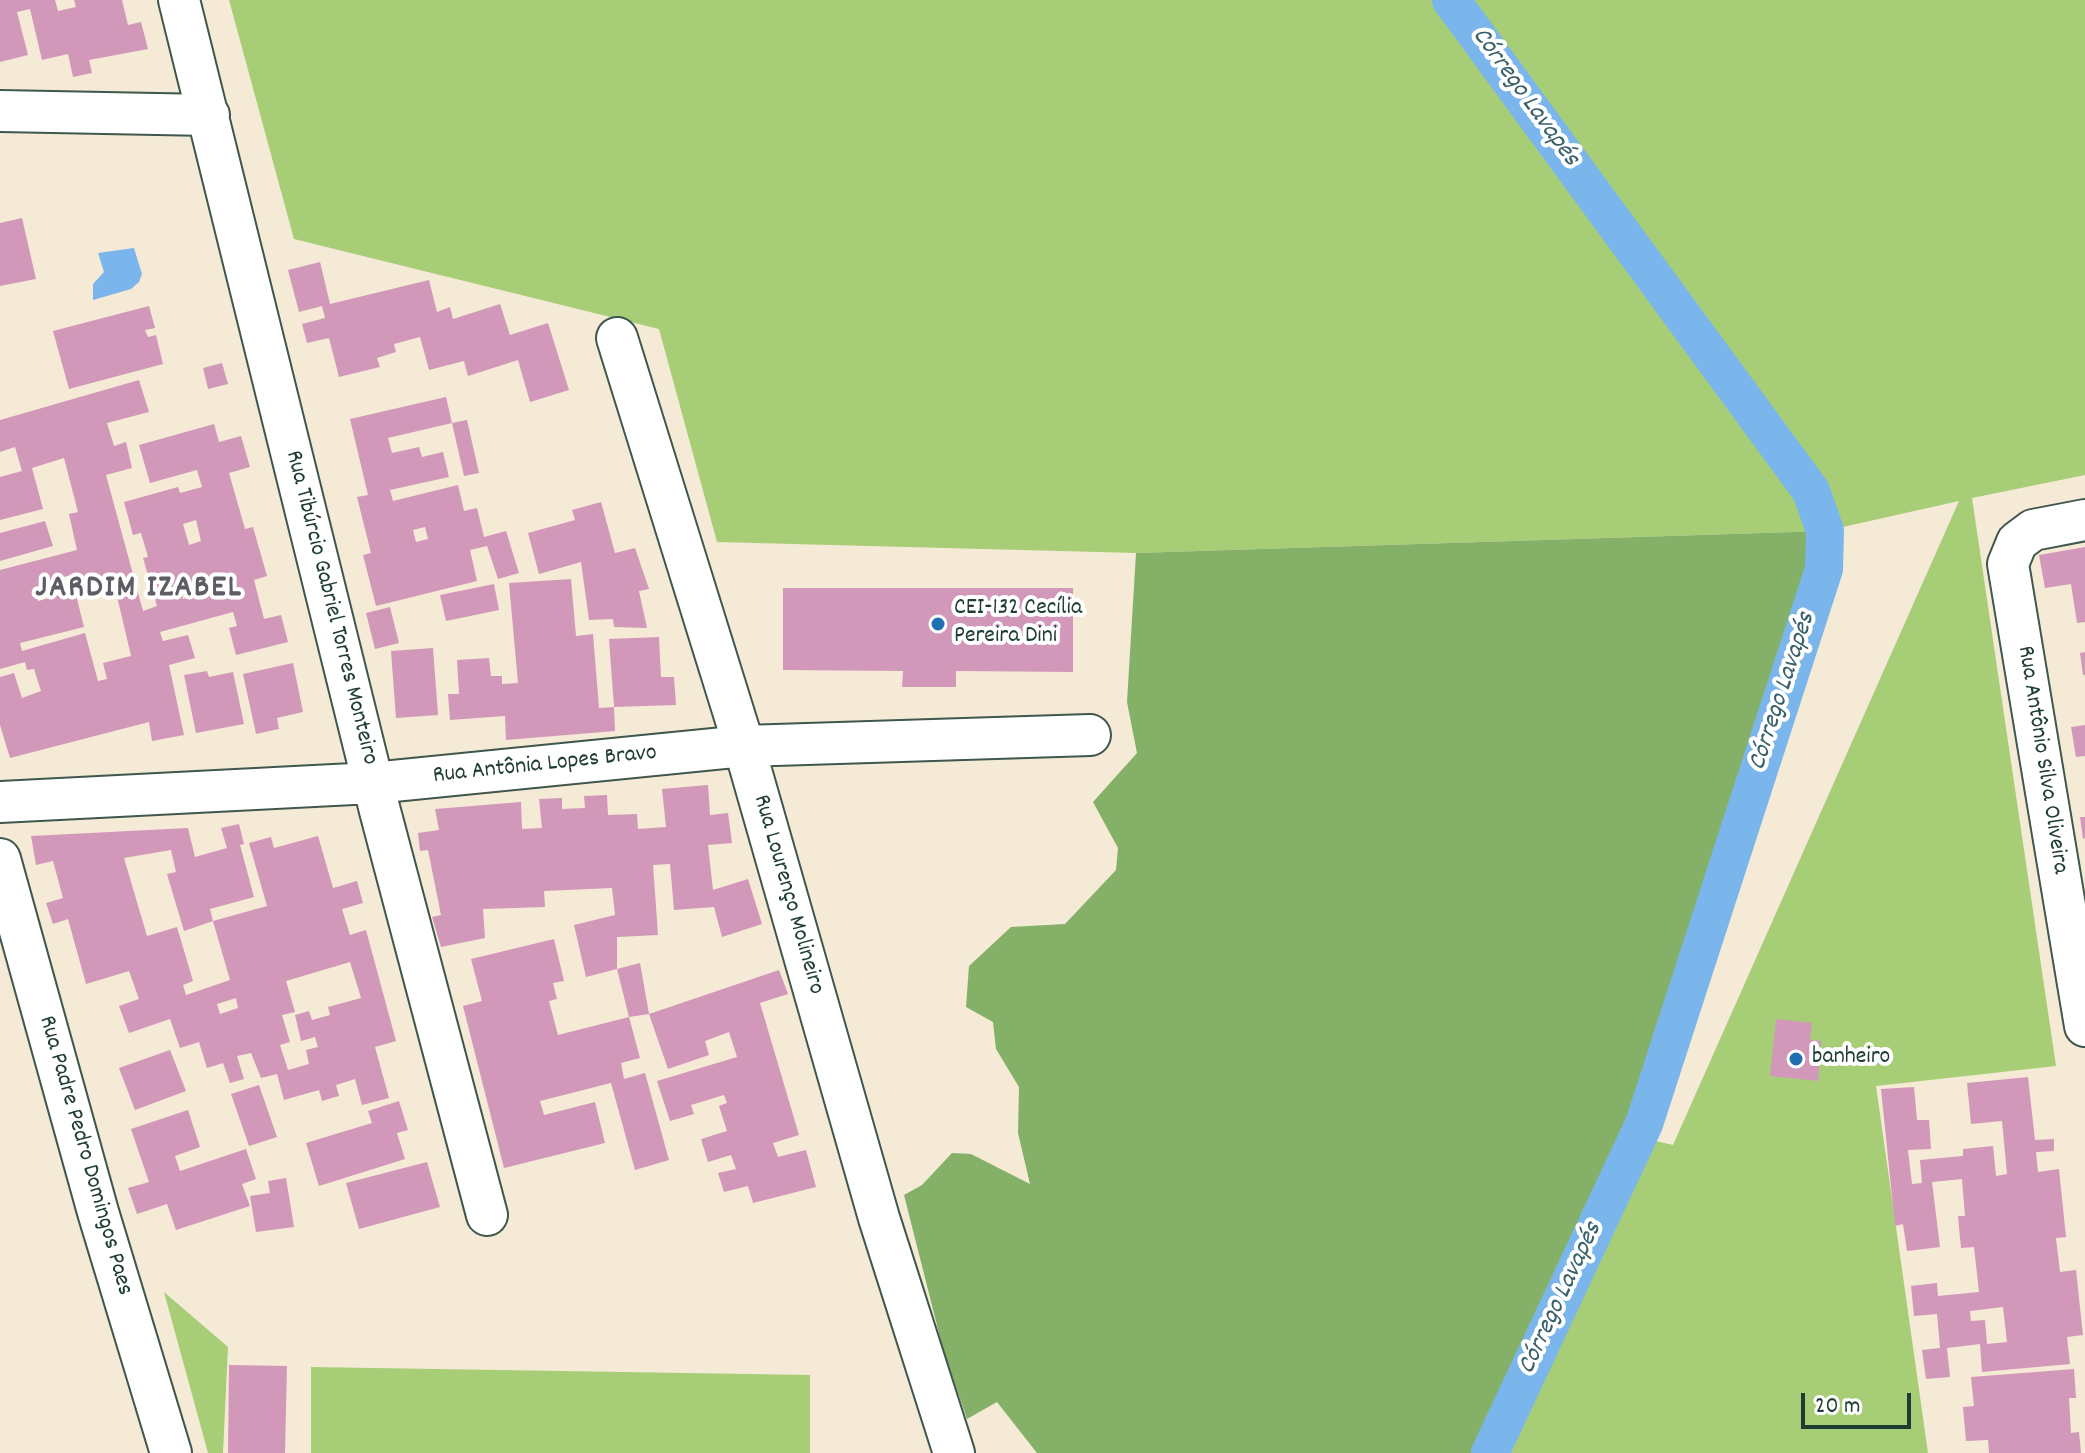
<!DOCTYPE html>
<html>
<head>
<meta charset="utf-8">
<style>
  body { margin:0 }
  #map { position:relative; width:2085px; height:1453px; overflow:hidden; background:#f4ead5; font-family:Dekko,sans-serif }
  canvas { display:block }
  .scale { position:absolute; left:1801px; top:1393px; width:110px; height:36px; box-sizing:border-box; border:4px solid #1f3d34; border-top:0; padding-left:10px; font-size:24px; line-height:28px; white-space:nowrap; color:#1f3d34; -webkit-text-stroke:6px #fff; paint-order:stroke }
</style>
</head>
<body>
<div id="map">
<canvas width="2085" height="1453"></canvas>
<div class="scale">20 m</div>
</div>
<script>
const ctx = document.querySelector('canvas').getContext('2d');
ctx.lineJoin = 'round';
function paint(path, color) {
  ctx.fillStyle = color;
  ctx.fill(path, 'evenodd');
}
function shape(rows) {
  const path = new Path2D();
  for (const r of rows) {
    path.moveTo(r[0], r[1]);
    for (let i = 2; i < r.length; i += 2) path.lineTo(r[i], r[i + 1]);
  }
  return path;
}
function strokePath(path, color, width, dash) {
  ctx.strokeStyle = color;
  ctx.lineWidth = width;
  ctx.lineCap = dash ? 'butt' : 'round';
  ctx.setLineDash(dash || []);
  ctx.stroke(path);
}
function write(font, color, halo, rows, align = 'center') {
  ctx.font = font + ' Dekko,sans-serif';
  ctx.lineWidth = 8;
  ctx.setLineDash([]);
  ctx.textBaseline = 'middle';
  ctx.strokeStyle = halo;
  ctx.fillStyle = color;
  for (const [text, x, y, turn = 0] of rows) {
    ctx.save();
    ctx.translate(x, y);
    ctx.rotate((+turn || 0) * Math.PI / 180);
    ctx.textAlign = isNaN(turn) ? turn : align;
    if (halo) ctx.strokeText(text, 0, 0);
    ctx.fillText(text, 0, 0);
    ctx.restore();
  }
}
paint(shape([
  [229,0,2085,0,2085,475,1972,498,2056,1066,1876,1086,1928,1453,1490,1453,1638,1137,1673,1145,1959,501,1825,531,1136,553,717,542,659,329,294,239],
  [164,1292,228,1347,223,1453,208,1453],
  [311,1367,810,1375,810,1453,311,1453]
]), '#a7cd77');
paint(shape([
  [1825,531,1824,569,1644,1124,1490,1453,1037,1453,997,1402,967,1419,943,1349,904,1195,922,1185,952,1153,971,1154,1030,1184,1018,1133,1019,1087,996,1049,993,1022,966,1007,969,966,1011,927,1065,924,1116,870,1118,848,1093,802,1137,753,1127,702,1136,553]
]), '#85b068');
paint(shape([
  [134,248,142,274,139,282,131,289,93,300,93,284,104,272,98,253]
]), '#7ab6ec');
strokePath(shape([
  [1451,0,1811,491,1825,531,1824,569,1644,1124,1490,1453]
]), '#7ab6ec', 38);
paint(shape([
  [0,0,55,0,58,11,76,7,74,0,122,0,128,25,141,22,148,49,89,60,92,73,73,77,68,54,42,60,30,9,17,12,28,55,0,62],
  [22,218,36,279,0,286,0,223],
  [320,262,330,304,429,280,437,312,450,307,453,319,500,304,510,335,548,323,569,390,530,402,518,360,468,376,464,361,429,370,420,337,394,344,396,352,377,358,380,367,339,377,329,338,307,343,302,324,325,318,322,306,299,312,288,270],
  [149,306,155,328,145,330,148,337,156,335,163,364,69,389,53,331],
  [222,363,228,384,208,389,203,368],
  [139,380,149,412,107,423,114,446,126,442,132,468,106,475,143,611,157,606,143,558,148,557,141,533,133,535,124,502,178,487,180,493,202,487,197,470,150,483,139,445,214,424,219,442,241,436,250,467,229,473,245,529,253,527,267,576,254,580,264,619,281,615,288,642,236,655,229,628,237,626,233,612,160,632,163,641,188,635,195,658,169,665,184,735,152,741,149,722,10,758,0,725,0,677,14,673,22,698,41,691,34,669,27,670,25,662,0,669,0,570,77,550,69,514,78,512,64,458,32,468,43,509,0,520,0,477,22,471,15,447,0,452,0,420],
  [196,520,201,541,189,545,183,524],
  [76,574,80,588,113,579,131,656,103,663,107,679,98,681,85,633,22,651,20,643,84,627,75,591,38,601,36,592,65,585,63,577],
  [226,578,228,587,183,599,181,591],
  [446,397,452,423,388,438,392,453,419,447,422,457,443,452,449,477,390,490,393,501,458,485,464,511,477,508,484,537,506,531,519,573,498,579,487,546,470,550,477,581,376,606,363,555,371,553,357,497,368,495,350,419],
  [425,527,428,539,416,542,413,530],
  [467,420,479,473,464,476,452,423],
  [601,502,615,553,635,548,649,589,639,591,647,628,614,627,613,619,589,620,581,562,539,574,528,533,575,520,572,510],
  [45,521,53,546,0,561,0,533],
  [2085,547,2085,622,2077,623,2071,584,2045,588,2039,555],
  [571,579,576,636,593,634,599,708,614,707,615,731,506,740,505,716,450,720,448,694,459,694,457,660,489,658,491,676,502,676,502,684,518,683,509,583],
  [494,584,499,610,446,621,440,595],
  [783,588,1073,588,1073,672,956,671,956,687,902,687,903,671,783,670],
  [390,607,399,643,375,649,366,613],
  [659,637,661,677,674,677,676,705,614,707,609,639],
  [433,648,438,715,396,718,391,651],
  [2085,652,2085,675,2083,675,2080,653],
  [293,663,303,712,277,718,279,729,256,734,243,674],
  [207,671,209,677,233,672,244,724,196,733,184,675],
  [2085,725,2085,756,2076,757,2071,727],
  [708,785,710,815,728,813,732,843,708,845,713,890,748,879,762,924,722,937,714,907,674,910,670,864,653,865,658,935,617,937,617,969,586,977,574,925,615,915,612,888,544,891,545,907,483,909,485,938,441,947,432,917,441,915,428,850,420,851,418,833,439,830,435,809,521,802,522,829,542,828,539,799,562,798,562,809,585,808,584,796,607,795,608,815,637,814,638,829,666,827,662,789],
  [2080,817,2085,817,2085,838,2083,839],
  [239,824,244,844,240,845,254,897,210,909,213,921,184,931,167,874,176,872,171,850,124,858,147,936,177,927,193,981,183,985,186,995,230,980,213,921,267,906,249,843,271,837,274,848,318,836,333,888,357,881,363,903,342,909,350,935,366,930,396,1041,375,1047,389,1098,362,1105,355,1079,336,1085,339,1096,322,1101,319,1090,284,1100,277,1074,261,1078,251,1053,237,1056,244,1079,230,1083,223,1063,207,1068,199,1042,180,1048,170,1019,129,1033,119,1006,139,999,129,971,86,984,68,919,53,924,46,903,63,898,53,861,36,865,31,836,188,828,195,857,227,848,221,828],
  [350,962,361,998,328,1007,330,1015,312,1020,309,1011,295,1015,301,1041,315,1037,318,1047,306,1050,309,1064,288,1070,280,1045,290,1042,282,1015,295,1012,286,981],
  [236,998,238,1008,220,1014,217,1004],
  [554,939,564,981,553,983,557,999,549,1001,558,1035,629,1017,640,1058,621,1063,624,1079,645,1073,669,1160,635,1170,611,1083,540,1101,544,1115,595,1102,605,1143,504,1168,463,1006,482,1001,471,959],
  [640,963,649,1014,629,1017,617,969],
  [779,970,788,994,760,1003,799,1135,773,1143,778,1157,806,1150,816,1187,753,1203,748,1186,724,1192,718,1173,736,1169,731,1155,708,1162,701,1139,727,1131,719,1106,727,1103,724,1095,691,1105,694,1114,670,1121,657,1081,737,1057,729,1032,705,1041,709,1055,668,1069,649,1014],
  [1776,1019,1812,1023,1810,1040,1821,1041,1818,1081,1770,1076],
  [170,1050,186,1091,135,1110,119,1068],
  [2028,1077,2035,1140,2054,1139,2054,1151,2036,1152,2038,1172,2059,1169,2066,1237,2056,1238,2060,1272,2076,1270,2083,1335,2067,1337,2070,1364,1982,1372,1980,1344,1947,1348,1950,1377,1926,1379,1922,1350,1940,1348,1937,1314,1914,1316,1911,1286,1937,1283,1938,1296,1979,1292,1974,1247,1961,1248,1958,1216,1965,1216,1962,1179,1932,1182,1940,1247,1907,1251,1903,1224,1895,1226,1881,1089,1914,1087,1917,1120,1929,1120,1931,1149,1908,1150,1912,1184,1922,1183,1920,1160,1963,1156,1963,1149,1993,1146,1996,1176,2007,1174,2002,1121,1971,1124,1967,1083],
  [2003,1307,2007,1342,1987,1344,1985,1320,1971,1321,1970,1311],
  [259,1085,277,1137,249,1146,231,1094],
  [399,1101,408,1130,397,1133,405,1159,319,1186,306,1143,372,1123,368,1111],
  [188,1110,200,1147,175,1156,180,1171,246,1149,256,1179,242,1184,250,1206,176,1230,167,1204,137,1214,128,1188,149,1182,131,1129],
  [427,1162,440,1207,359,1229,346,1183],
  [286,1178,294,1227,256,1232,250,1196,270,1193,268,1181],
  [229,1365,287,1366,285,1453,228,1453],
  [2074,1369,2076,1398,2069,1398,2071,1433,2079,1432,2081,1453,1989,1453,1988,1440,1966,1441,1963,1407,1974,1406,1971,1377]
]), '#d298b9');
const street = shape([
  [179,0,380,811,487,1215],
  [0,111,209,115],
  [617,338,744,746,879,1218,954,1453],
  [2085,520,2033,530,2017,542,2008,564,2085,1026],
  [0,802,373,783,744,746,1090,735],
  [0,859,98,1212,171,1453]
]);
strokePath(street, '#3f574c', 44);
strokePath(street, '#fff', 40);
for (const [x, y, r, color] of [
  [938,624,8,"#1f6fb2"],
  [1796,1059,8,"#1f6fb2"]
]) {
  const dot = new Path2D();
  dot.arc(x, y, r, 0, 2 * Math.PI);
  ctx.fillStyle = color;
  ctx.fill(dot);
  strokePath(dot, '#fff', 3);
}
write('24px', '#1f3d34', '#fff', [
  ["Rua Tibúrcio Gabriel Torres Monteiro",330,608,76],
  ["Rua Antônio Silva Oliveira",2041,760,81],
  ["Rua Antônia Lopes Bravo",545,766,-6],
  ["Rua Lourenço Molineiro",787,895,74],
  ["Rua Padre Pedro Domingos Paes",84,1156,74]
]);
write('24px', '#1f3d34', '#fff', [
  ["CEI-132 Cecília",954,610],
  ["Pereira Dini",954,638],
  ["banheiro",1812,1059]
], 'left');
write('italic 26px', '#3a616b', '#fff', [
  ["Córrego Lavapés",1524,98,54],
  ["Córrego Lavapés",1784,692,-72],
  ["Córrego Lavapés",1562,1299,-65]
]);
ctx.letterSpacing = '2px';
write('bold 32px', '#5e5d63', '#fff', [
  ["JARDIM IZABEL",139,591]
]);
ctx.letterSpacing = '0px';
</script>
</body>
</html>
